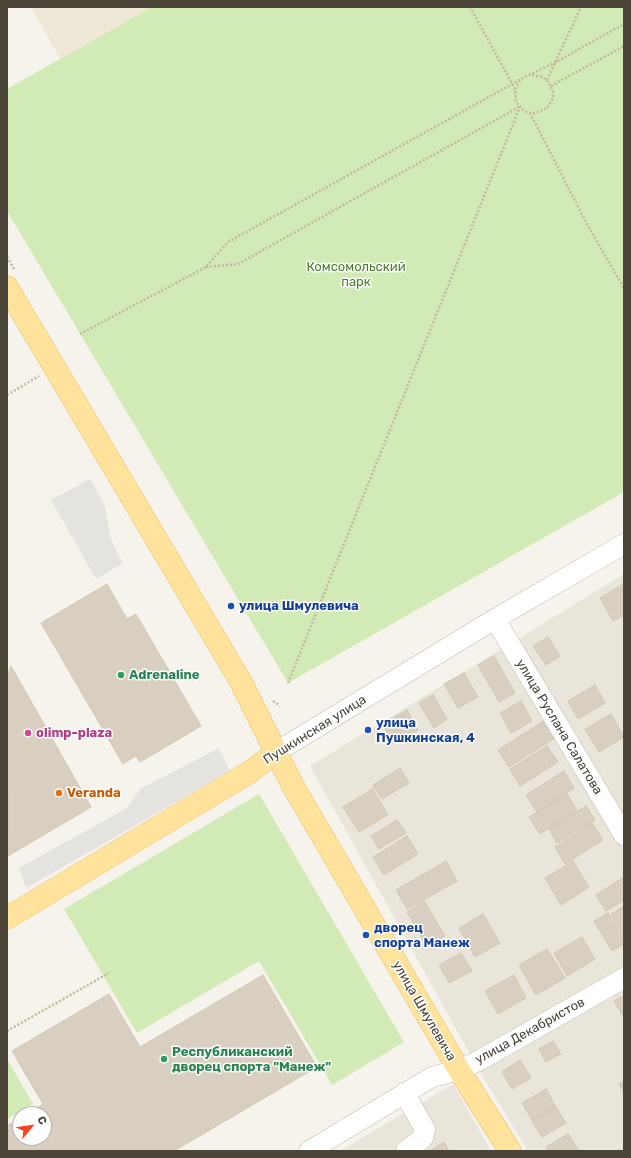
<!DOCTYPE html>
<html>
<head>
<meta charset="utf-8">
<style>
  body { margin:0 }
  #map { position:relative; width:631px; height:1158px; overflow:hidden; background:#f6f3ec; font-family:Rubik,sans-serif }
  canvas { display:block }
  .frame { position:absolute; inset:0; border:8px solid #4b4439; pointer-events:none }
  .north { position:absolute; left:12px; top:1106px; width:40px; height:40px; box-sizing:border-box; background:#fff; border:1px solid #b7b4b0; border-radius:50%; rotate:61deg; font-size:11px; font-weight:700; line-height:16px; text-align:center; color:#4b4439 }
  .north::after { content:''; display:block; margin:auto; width:14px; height:18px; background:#fc3f1d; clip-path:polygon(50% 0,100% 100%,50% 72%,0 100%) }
</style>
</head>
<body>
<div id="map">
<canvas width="631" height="1158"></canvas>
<div class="frame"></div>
<div class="north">С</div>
</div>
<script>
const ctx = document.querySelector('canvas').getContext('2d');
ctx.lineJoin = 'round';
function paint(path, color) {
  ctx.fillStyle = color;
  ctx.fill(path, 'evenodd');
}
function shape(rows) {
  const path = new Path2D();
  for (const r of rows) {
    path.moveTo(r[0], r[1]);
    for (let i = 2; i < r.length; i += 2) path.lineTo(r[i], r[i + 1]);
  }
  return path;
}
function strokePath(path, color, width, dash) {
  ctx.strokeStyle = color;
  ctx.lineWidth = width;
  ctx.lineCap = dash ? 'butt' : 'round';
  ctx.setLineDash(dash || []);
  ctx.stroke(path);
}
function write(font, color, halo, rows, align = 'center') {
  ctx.font = font + ' Rubik,sans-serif';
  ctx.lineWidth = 3;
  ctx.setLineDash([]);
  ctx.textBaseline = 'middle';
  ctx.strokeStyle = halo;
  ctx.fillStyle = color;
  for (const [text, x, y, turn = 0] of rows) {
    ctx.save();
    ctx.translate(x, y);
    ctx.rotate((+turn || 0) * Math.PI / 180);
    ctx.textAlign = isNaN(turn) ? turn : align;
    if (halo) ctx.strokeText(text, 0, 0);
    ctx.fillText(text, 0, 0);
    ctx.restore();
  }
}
paint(shape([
  [624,574,624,1151,528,1151,479,1070,310,766],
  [453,1084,491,1151,340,1151]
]), '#eae5da');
paint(shape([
  [31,7,153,7,60,59]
]), '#efe8d6');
paint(shape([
  [152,7,624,7,624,492,288,683,7,211,7,89],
  [259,794,404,1042,332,1085,259,961,137,1033,64,909],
  [7,1059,33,1104,7,1119]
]), '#d2eab5');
paint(shape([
  [90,479,104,503,111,539,117,553,123,563,96,579,51,500],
  [219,748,230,771,26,888,19,868,127,808,140,789]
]), '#e5e3e0');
const building = shape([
  [107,584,127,619,136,614,201,726,140,762,136,756,123,764,41,623,107,584],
  [622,585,624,589,624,615,613,621,600,598,622,585],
  [548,637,560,656,546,665,533,646,548,637],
  [494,656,515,693,499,702,478,665,494,656],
  [11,666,91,807,8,856,7,677,11,666],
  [464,673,478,697,458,708,444,684,464,673],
  [595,685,605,703,578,719,568,701,595,685],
  [433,695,447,719,434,728,419,703,433,695],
  [521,701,532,721,511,733,500,713,521,701],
  [407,710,418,730,394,744,382,724,407,710],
  [611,714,624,737,599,752,585,729,611,714],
  [544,721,555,738,509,767,498,750,544,721],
  [547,746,558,762,520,786,510,769,547,746],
  [400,768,409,783,382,799,373,785,400,768],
  [564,771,574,788,537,812,526,795,564,771],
  [373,789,388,815,359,832,343,807,373,789],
  [567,794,577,810,540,834,529,817,567,794],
  [586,806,595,820,557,843,549,829,586,806],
  [397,820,406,833,379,849,371,836,397,820],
  [592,823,603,840,565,864,555,847,592,823],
  [407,836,418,854,384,875,373,857,407,836],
  [446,861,457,881,407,909,396,890,446,861],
  [573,861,589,887,561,905,545,878,573,861],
  [624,877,624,900,606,911,596,895,624,877],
  [424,901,445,936,427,947,407,912,424,901],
  [624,906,624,937,611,914,624,906],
  [608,913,624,940,624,944,612,951,594,921,608,913],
  [483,914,500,943,475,957,459,928,483,914],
  [582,937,595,959,567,976,554,953,582,937],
  [547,949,565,978,536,995,519,965,547,949],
  [461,953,472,971,449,983,439,965,461,953],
  [263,975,317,1067,174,1151,7,1151,7,1126,20,1118,20,1138,44,1138,44,1114,27,1114,43,1104,12,1051,109,994,140,1047,263,975],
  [514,975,526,998,498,1014,485,991,514,975],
  [624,996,624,1017,614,1001,624,996],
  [553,1041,561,1054,546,1062,539,1049,553,1041],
  [520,1060,531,1078,512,1089,502,1072,520,1060],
  [624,1081,624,1093,619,1084,624,1081],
  [546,1089,555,1106,532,1120,522,1103,546,1089],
  [556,1107,566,1123,542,1137,532,1121,556,1107],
  [568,1134,579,1151,548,1151,546,1147,568,1134],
  [444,1142,449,1151,430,1151,444,1142]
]);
paint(building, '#d8cfc1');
strokePath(building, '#d3c7b4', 1);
const minor = shape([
  [495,619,624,835],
  [276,752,495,619,624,544],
  [404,1093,425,1129,423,1138,406,1151],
  [309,1151,432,1077,459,1070,480,1060,624,978]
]);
const major = shape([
  [7,287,241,682,293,786,459,1070,510,1151],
  [7,918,250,772,276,752]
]);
strokePath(minor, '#c2bbae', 21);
strokePath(major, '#e6c16a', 23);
strokePath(shape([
  [470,7,515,89,516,102,524,111,530,113,536,113,547,108,553,98,553,92,547,80,542,77,531,75],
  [547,80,581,7],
  [551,86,624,46],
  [515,89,520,81],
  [530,113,588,226,624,288],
  [7,257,14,269],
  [206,267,238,264,519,107],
  [80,334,206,267,228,242,523,78,556,62,624,24],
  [7,395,39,376],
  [288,683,520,107],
  [273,701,280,706],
  [7,1031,109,973]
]), '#c4b79f', 2.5, [2, 2]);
strokePath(minor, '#fff', 20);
strokePath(major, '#ffe39c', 22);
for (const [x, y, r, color] of [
  [231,606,4,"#1a4fb4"],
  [121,675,4,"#2e9e5b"],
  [368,730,4,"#1a4fb4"],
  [28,733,4,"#d1479c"],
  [59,793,4,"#e8710a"],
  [366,935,4,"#1a4fb4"],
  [164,1059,4,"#2e9e5b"]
]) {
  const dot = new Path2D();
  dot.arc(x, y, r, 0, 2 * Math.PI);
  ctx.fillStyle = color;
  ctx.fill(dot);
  strokePath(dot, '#fff', 1.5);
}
write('13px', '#4a7f2a', '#fff', [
  ["Комсомольский",356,267],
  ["парк",356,282]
]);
write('bold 13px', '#164399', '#fff', [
  ["улица Шмулевича",239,606],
  ["улица",376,723],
  ["Пушкинская, 4",376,738],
  ["дворец",374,928],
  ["спорта Манеж",374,943]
], 'left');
write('bold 13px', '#27864d', '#fff', [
  ["Adrenaline",129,675],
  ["Республиканский",172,1052],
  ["дворец спорта \"Манеж\"",172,1067]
], 'left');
write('13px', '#4b4439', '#fff', [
  ["улица Руслана Салатова",559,727,59],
  ["Пушкинская улица",315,730,-32],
  ["улица Шмулевича",424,1011,60],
  ["улица Декабристов",530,1031,-29]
]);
write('bold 13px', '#b23c85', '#fff', [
  ["olimp-plaza",36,733]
], 'left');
write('bold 13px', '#c56008', '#fff', [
  ["Veranda",67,793]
], 'left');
</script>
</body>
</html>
